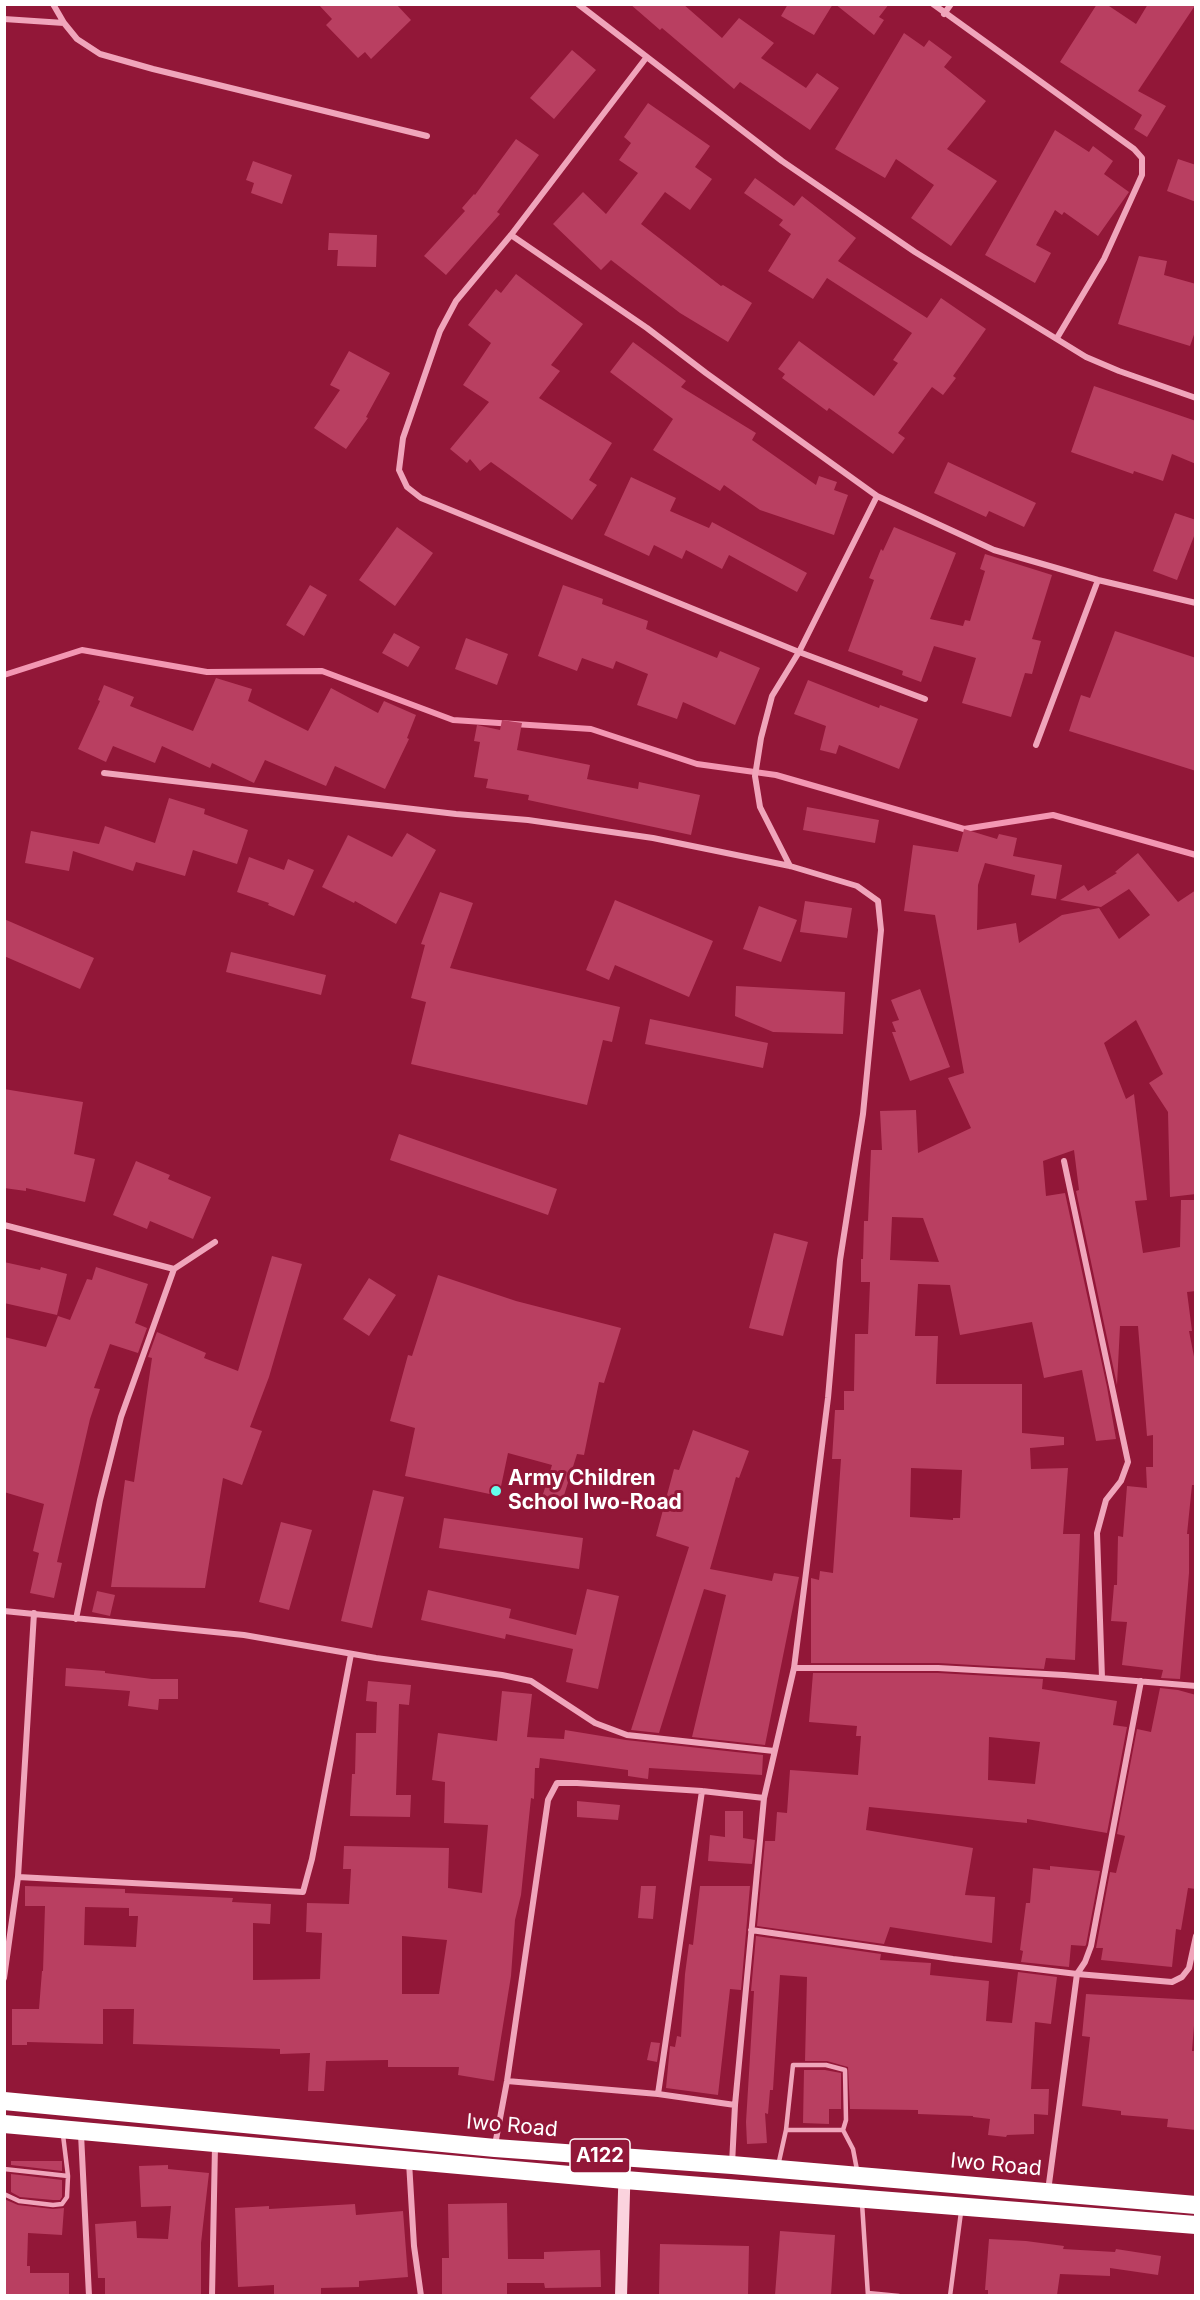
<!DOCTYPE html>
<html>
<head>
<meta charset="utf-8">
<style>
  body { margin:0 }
  #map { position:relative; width:1200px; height:2300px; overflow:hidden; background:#921738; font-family:Inter,sans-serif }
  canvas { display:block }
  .frame { position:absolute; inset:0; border:6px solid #fff; pointer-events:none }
</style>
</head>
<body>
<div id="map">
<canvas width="1200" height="2300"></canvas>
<div class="frame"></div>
</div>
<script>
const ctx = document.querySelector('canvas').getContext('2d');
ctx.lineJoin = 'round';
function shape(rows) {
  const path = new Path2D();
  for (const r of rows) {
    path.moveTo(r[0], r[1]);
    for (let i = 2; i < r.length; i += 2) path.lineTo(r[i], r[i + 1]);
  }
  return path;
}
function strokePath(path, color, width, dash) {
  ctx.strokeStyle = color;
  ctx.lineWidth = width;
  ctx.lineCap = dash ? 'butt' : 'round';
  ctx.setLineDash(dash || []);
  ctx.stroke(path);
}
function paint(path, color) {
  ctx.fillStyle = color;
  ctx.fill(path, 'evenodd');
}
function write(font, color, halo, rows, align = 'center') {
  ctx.font = font + ' Inter,sans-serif';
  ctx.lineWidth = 6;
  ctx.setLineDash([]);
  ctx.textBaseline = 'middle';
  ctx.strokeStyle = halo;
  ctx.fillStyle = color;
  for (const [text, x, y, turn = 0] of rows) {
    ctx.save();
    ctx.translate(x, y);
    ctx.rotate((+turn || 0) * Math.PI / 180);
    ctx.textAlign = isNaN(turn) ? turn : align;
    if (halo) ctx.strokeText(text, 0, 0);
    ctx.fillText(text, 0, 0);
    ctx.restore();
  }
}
strokePath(shape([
  [4,675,82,650,207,672,322,671,453,720,591,729,697,764,776,775,964,829,1053,815,1196,855]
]), '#f397b3', 6);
paint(shape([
  [318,4,396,4,411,20,371,59,365,52,358,58,326,25,332,19],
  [630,4,683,4,722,38,739,18,774,43,761,58,806,88,817,73,839,88,810,130,740,82,734,89,662,28,660,30],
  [788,4,833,4,814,35,781,16],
  [835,4,889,4,879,17,884,20,874,35],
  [1097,4,1106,4,1136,24,1148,4,1196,4,1138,91,1166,106,1147,137,1134,129,1142,115,1060,62],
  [904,33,924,47,929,40,952,57,944,67,986,101,947,149,997,181,951,246,911,218,934,185,896,159,885,178,835,149],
  [572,50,596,70,554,119,530,98],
  [648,103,710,146,695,167,712,179,690,210,665,192,641,224,721,286,723,285,752,303,728,342,680,313,611,260,601,270,553,224,583,192,606,214,638,173,619,160,631,143,624,137],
  [1055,130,1089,152,1093,146,1113,161,1104,174,1129,192,1098,236,1064,212,1062,215,1055,210,1036,245,1051,253,1035,283,985,255],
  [516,139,539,155,497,212,500,214,446,275,424,256,465,211,462,208,474,194,475,195],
  [1178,159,1196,165,1196,202,1167,191],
  [253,161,292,175,282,204,251,193,254,183,246,180],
  [755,178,794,206,802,196,856,238,838,261,927,318,941,298,986,329,953,376,956,378,943,395,932,387,898,433,905,438,893,454,829,408,827,411,782,378,785,374,778,369,799,341,874,396,898,363,893,360,912,333,827,278,813,299,768,271,791,234,779,225,783,220,744,193],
  [329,233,377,235,376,267,337,266,338,250,328,250],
  [1139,256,1167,261,1164,275,1196,284,1196,329,1190,346,1118,324],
  [516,274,583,324,551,365,560,371,539,398,612,443,589,480,597,485,572,520,491,462,480,471,470,459,467,463,450,449,489,402,463,385,491,343,468,325,496,289,501,293],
  [633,342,686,381,681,387,756,433,752,440,816,485,819,476,837,482,834,490,848,495,834,535,760,510,724,485,720,491,653,450,673,419,610,372],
  [349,351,390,373,366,417,368,418,346,449,314,428,340,390,330,385],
  [1094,386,1196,421,1196,464,1172,454,1163,481,1134,471,1133,474,1071,452],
  [948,462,1036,503,1024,527,989,511,986,517,934,493],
  [631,477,676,498,670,511,709,528,712,522,807,573,797,592,729,555,722,569,686,550,682,559,654,545,649,556,604,535],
  [1175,513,1196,520,1196,531,1177,580,1153,571],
  [397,527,433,553,395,606,359,580],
  [894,527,956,553,930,619,963,626,965,620,970,621,985,571,980,569,985,554,1052,575,1032,639,1041,641,1032,674,1025,673,1011,717,962,703,976,658,934,646,921,682,902,675,903,671,848,651,874,580,869,578,881,549,883,551],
  [310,585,327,595,304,636,286,625],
  [563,585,603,599,602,604,648,621,646,629,717,658,720,651,760,668,735,725,683,702,677,719,637,705,648,674,616,661,613,669,582,658,577,671,538,656],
  [1115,631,1196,658,1196,771,1069,731,1081,695,1090,698],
  [394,633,420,647,408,667,382,653],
  [466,638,508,654,497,685,455,669],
  [216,678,252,689,248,701,308,731,331,688,378,713,384,701,416,715,407,738,409,739,385,789,335,766,326,786,265,760,254,783,212,763,210,768,162,746,155,763,113,746,106,762,78,749,100,701,98,700,104,685,134,697,130,706,193,731],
  [808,680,879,708,880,705,918,719,899,769,839,745,836,754,820,750,826,726,794,714],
  [502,720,522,723,517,750,590,765,587,779,638,789,639,782,700,795,691,835,528,800,529,795,486,788,488,779,474,777,480,742,474,741,477,725,500,730],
  [169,798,205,809,204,814,248,830,237,864,193,850,185,876,136,862,133,871,73,851,69,871,25,863,31,831,99,844,105,826,155,843],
  [807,807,879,820,875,843,803,830],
  [964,829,997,839,999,834,1017,838,1013,856,1062,865,1056,899,1031,895,1035,875,985,863,978,885,977,930,1016,923,1019,943,1062,915,1099,908,1119,939,1150,915,1129,889,1101,907,1060,900,1084,885,1088,891,1117,873,1115,872,1138,853,1178,902,1196,890,1196,1194,1170,1197,1168,1112,1149,1083,1163,1074,1136,1020,1104,1043,1126,1099,1134,1094,1147,1200,1135,1201,1143,1253,1180,1247,1181,1200,1196,1200,1196,1291,1187,1292,1192,1331,1189,1331,1196,1367,1196,1485,1192,1485,1187,1534,1189,1534,1189,1573,1180,1679,1161,1678,1163,1670,1122,1665,1127,1622,1111,1621,1114,1585,1117,1585,1118,1536,1123,1537,1127,1486,1147,1488,1146,1467,1153,1467,1153,1435,1147,1436,1138,1326,1120,1326,1117,1385,1076,1191,1079,1190,1074,1150,1043,1161,1046,1196,1065,1193,1107,1387,1116,1439,1096,1441,1082,1370,1044,1378,1032,1322,960,1335,950,1285,918,1284,915,1336,938,1336,936,1384,1022,1384,1022,1433,1064,1437,1064,1445,1030,1448,1031,1469,1068,1468,1063,1534,1080,1534,1075,1660,1046,1658,1044,1669,938,1663,811,1663,811,1578,819,1580,820,1571,833,1573,841,1459,832,1459,835,1410,844,1410,844,1391,854,1391,855,1334,868,1334,870,1282,861,1282,861,1259,863,1259,864,1221,868,1221,871,1150,882,1150,880,1111,916,1110,918,1153,971,1128,948,1078,964,1073,935,915,904,911,913,845,958,852],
  [892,1217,923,1218,939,1262,890,1260],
  [911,1468,962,1470,960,1518,953,1518,953,1520,910,1517],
  [407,833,436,850,396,924,355,901,354,903,322,887,348,835,392,857],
  [249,857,284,870,288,859,314,870,294,916,268,905,269,903,237,892],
  [440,892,473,903,450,968,620,1007,612,1042,603,1040,587,1105,411,1064,426,1002,411,998,425,945,421,944],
  [615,900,713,941,689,997,615,965,609,980,586,970],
  [805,901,852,908,847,938,800,932],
  [759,906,797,920,781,962,743,949],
  [4,919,94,958,80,989,4,956],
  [231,952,326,975,321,995,226,972],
  [736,986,845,992,843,1034,773,1032,735,1016],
  [920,989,950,1067,910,1081,892,1032,896,1032,892,1022,899,1020,891,1000],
  [650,1019,768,1043,763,1068,645,1044],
  [4,1089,83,1102,74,1154,95,1159,85,1202,26,1188,26,1191,4,1188],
  [399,1134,557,1189,548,1215,390,1160],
  [136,1161,170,1175,168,1179,211,1197,193,1239,150,1221,147,1229,113,1215],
  [774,1233,808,1242,783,1336,749,1328],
  [272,1256,302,1264,269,1377,250,1427,262,1431,242,1485,223,1478,205,1588,111,1587,125,1480,134,1482,152,1358,148,1357,157,1332,206,1353,204,1358,238,1371],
  [4,1262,40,1270,41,1267,67,1274,57,1315,4,1303],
  [96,1267,148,1284,135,1323,147,1328,138,1353,110,1344,94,1388,100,1389,90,1419,57,1562,62,1563,54,1598,30,1593,39,1553,33,1551,44,1504,4,1492,4,1337,46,1347,58,1316,70,1320,87,1279,92,1280],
  [438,1275,516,1301,621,1328,604,1383,599,1382,584,1455,577,1454,560,1508,540,1504,552,1465,508,1453,499,1496,405,1476,415,1428,390,1421,408,1355,412,1356],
  [369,1278,396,1295,369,1336,343,1319],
  [693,1430,749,1451,739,1478,736,1477,710,1569,772,1581,774,1573,799,1577,765,1745,692,1737,726,1595,704,1589,659,1733,631,1730,689,1547,656,1536,674,1469,679,1470],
  [373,1490,404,1497,372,1628,341,1621],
  [444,1518,583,1538,579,1569,439,1548],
  [281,1522,312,1530,289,1610,259,1602],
  [587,1589,619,1596,598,1689,566,1682,573,1649,506,1634,505,1639,421,1620,428,1590,511,1609,509,1618,576,1635],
  [97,1591,115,1595,110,1616,92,1612],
  [66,1668,105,1671,105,1673,152,1679,178,1679,178,1699,159,1699,158,1710,128,1706,130,1691,65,1686],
  [813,1673,938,1673,1043,1679,1042,1689,1117,1701,1113,1725,1127,1727,1107,1833,1027,1819,1027,1823,869,1807,866,1830,973,1848,965,1895,995,1897,992,1943,890,1927,884,1944,757,1926,765,1841,775,1841,777,1812,787,1813,790,1770,858,1775,861,1736,856,1736,857,1726,809,1722],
  [989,1737,1040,1742,1035,1784,988,1780],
  [368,1681,411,1685,409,1705,399,1704,396,1795,411,1795,410,1817,350,1816,352,1774,355,1774,356,1733,376,1733,377,1702,366,1701],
  [1160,1688,1178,1690,1196,1695,1196,1889,1188,1888,1181,1930,1176,1929,1172,1967,1101,1960,1103,1948,1096,1948,1110,1872,1116,1873,1125,1836,1117,1834,1137,1729,1151,1732],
  [502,1691,532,1694,527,1737,564,1739,565,1730,626,1740,763,1755,762,1775,649,1768,648,1779,628,1776,628,1770,540,1758,539,1768,535,1768,534,1799,531,1798,521,1895,515,1920,511,1976,494,2081,458,2075,459,2067,388,2067,388,2060,326,2061,324,2091,308,2091,310,2053,280,2054,280,2049,133,2044,134,2009,103,2009,103,2044,27,2042,27,2045,12,2045,12,2009,39,2009,42,1971,43,1971,45,1906,25,1906,25,1886,125,1889,125,1893,233,1898,232,1902,271,1904,270,1924,253,1923,253,1980,320,1979,322,1933,306,1932,307,1903,349,1904,351,1869,343,1869,344,1846,449,1848,448,1888,482,1893,488,1825,444,1823,445,1782,432,1780,438,1733,497,1741],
  [85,1907,129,1908,129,1916,138,1916,136,1947,84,1945],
  [402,1936,447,1940,439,1994,402,1994],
  [577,1801,620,1805,618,1820,577,1817],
  [725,1811,743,1811,743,1838,755,1840,752,1864,708,1861,710,1835,725,1837],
  [1050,1866,1100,1871,1086,1945,1085,1946,1071,1945,1069,1967,1021,1962,1023,1951,1020,1950,1026,1903,1030,1903,1033,1868,1050,1870],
  [641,1886,656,1886,653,1919,638,1918],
  [700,1886,750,1886,741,1990,730,1989,718,2095,666,2088,670,2046,675,2047,677,2036,681,2037,685,1974,689,1944,693,1945],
  [756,1936,881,1954,880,1960,931,1963,930,1975,989,1981,986,2021,1012,2023,1018,1972,1057,1977,1051,2024,1035,2022,1031,2089,1049,2089,1048,2115,1034,2114,1034,2134,1007,2135,1006,2137,988,2135,990,2119,973,2117,973,2116,918,2114,918,2110,850,2109,848,2067,827,2061,805,2061,807,1977,780,1975,773,2090,770,2090,768,2114,765,2113,767,2143,747,2144,746,2122,754,1991,751,1991],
  [1086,1994,1196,2000,1192,2051,1196,2051,1196,2130,1167,2127,1168,2119,1121,2115,1121,2111,1082,2106,1090,2037,1082,2036],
  [651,2042,660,2043,657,2062,647,2060],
  [804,2070,825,2070,841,2073,841,2109,829,2109,829,2124,803,2123],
  [11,2161,62,2161,62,2171,11,2165],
  [168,2165,168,2169,209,2173,201,2243,201,2295,105,2295,105,2278,98,2278,95,2224,136,2221,137,2238,168,2239,171,2206,141,2207,139,2166],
  [11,2174,62,2180,62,2197,60,2200,53,2200,20,2197,11,2192],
  [4,2199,18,2205,53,2209,64,2208,62,2235,28,2233,27,2266,30,2266,30,2273,69,2273,69,2295,4,2295],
  [507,2203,508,2259,544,2259,544,2252,600,2250,601,2287,545,2288,544,2283,507,2283,507,2295,442,2295,442,2258,449,2258,448,2204],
  [355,2204,356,2215,403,2211,408,2277,359,2281,359,2287,321,2288,321,2295,274,2295,274,2285,238,2287,235,2208,269,2206,269,2209],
  [780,2231,835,2235,831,2295,775,2295],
  [989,2239,1026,2241,1064,2246,1063,2249,1115,2252,1116,2249,1161,2256,1158,2275,1110,2268,1110,2276,1060,2274,1057,2295,988,2295,988,2290,985,2290],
  [660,2244,749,2246,748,2295,659,2295]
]), '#b93f61');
strokePath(shape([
  [786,2130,843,2130],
  [778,2166,786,2130,793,2065,826,2065,845,2070,846,2120,843,2130,853,2149,857,2170],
  [4,2169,68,2176,63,2135],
  [4,2194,19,2201,53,2205,62,2204,67,2197,68,2176],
  [862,2203,868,2296],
  [868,2293,899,2296],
  [950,2296,961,2212]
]), '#f0a5bb', 4.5);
strokePath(shape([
  [53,4,64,23],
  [578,4,782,161,915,252,1086,357,1119,371,1196,398],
  [933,4,1134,149,1142,158,1142,175,1104,259,1057,338],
  [944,14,951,4],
  [4,19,64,23,77,39,100,54,153,69,427,136],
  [646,58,511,235,456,301,440,331,403,438,399,470,407,487,421,498,799,652,925,699],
  [511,235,647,328,706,373,877,496,994,550,1098,580,1196,603],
  [1036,745,1098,580],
  [104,773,456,814,528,820,653,838,790,866,857,886,878,901,881,930,863,1114,840,1260,828,1398,794,1668,764,1798,735,2105,732,2164],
  [790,866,760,807,755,776,761,738,772,696,799,652,877,496],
  [1064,1161,1128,1462,1121,1481,1106,1500,1097,1533,1102,1678],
  [4,1225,174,1269],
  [4,1611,244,1635,376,1658,502,1675,531,1681,595,1723,627,1735,774,1751],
  [76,1619,100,1500,121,1417,174,1269,215,1242],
  [794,1668,938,1668,1064,1675,1196,1686],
  [18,1877,303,1892,312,1859,351,1654],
  [751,1930,953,1959,1077,1974,1172,1982,1182,1977,1189,1968,1196,1936],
  [4,1978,18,1877,34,1613],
  [507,2081,658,2094,735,2105],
  [658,2094,702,1791],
  [81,2134,89,2296],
  [495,2145,507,2081,548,1800,557,1783,577,1783,702,1791,764,1798],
  [409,2162,414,2246,421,2296],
  [1048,2191,1077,1974,1085,1962,1091,1946,1141,1681],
  [212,2296,215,2146]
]), '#f0a5bb', 6);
strokePath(shape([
  [621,2296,625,2158]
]), '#fbd3de', 12);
strokePath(shape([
  [4,2101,495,2148,732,2165,1196,2205],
  [4,2124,625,2180,1196,2225]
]), '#fff', 18);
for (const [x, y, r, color] of [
  [496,1491,6,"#64ffec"]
]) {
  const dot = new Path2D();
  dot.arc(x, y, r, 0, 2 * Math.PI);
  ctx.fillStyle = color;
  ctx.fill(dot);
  strokePath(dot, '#921738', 2);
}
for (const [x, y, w] of [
  [600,2156,60]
]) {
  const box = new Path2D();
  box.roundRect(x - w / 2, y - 17, w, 34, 4.5);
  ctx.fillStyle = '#921738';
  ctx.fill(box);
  strokePath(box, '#fff', 1.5);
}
write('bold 20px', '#fff', null, [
  ["A122",600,2156]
]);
write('bold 21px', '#fff', '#921738', [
  ["Army Children",508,1479],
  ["School Iwo-Road",508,1503]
], 'left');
write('21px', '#fff', '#921738', [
  ["Iwo Road",512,2126,5],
  ["Iwo Road",996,2165,5]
]);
</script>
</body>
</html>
